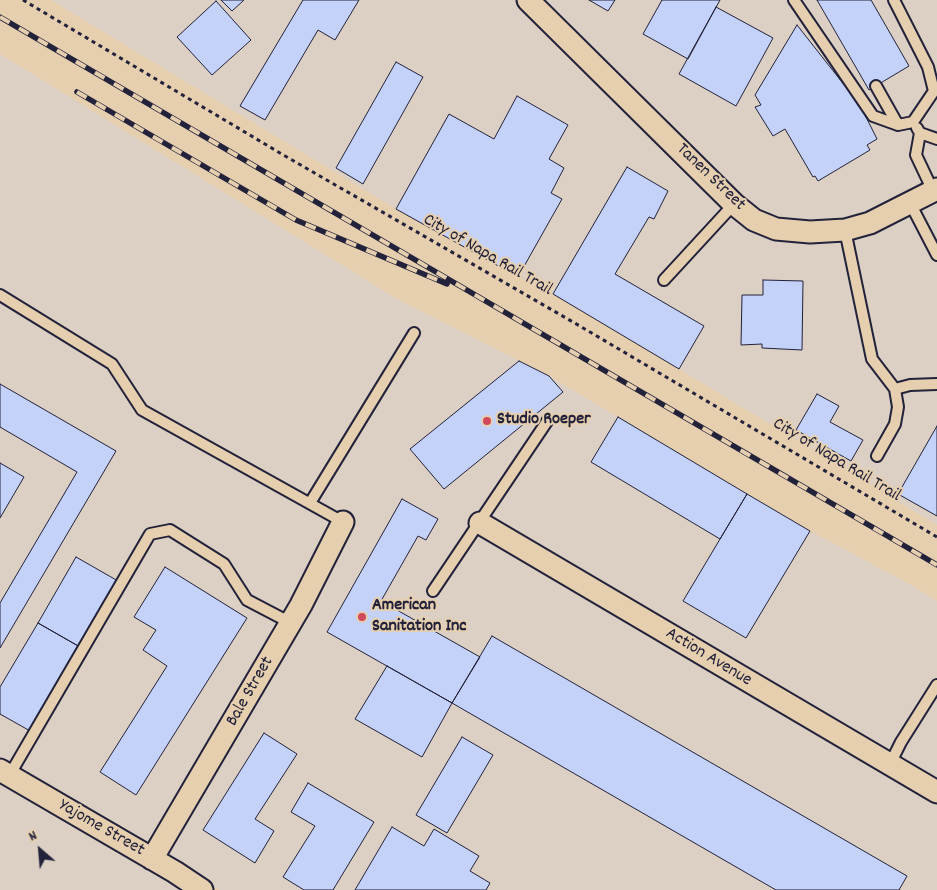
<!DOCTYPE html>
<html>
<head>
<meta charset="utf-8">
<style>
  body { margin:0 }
  #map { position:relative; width:937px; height:890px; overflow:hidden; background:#e6cfaf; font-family:Dekko,sans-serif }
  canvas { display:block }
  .north { position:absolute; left:15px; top:825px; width:50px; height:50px; -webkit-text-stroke:4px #e6cfaf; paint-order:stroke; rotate:333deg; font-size:14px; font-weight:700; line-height:20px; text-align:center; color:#22223b }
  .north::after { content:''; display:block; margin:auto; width:18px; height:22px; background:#22223b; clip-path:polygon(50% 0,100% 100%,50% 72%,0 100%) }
</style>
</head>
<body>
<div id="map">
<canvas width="937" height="890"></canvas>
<div class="north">N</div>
</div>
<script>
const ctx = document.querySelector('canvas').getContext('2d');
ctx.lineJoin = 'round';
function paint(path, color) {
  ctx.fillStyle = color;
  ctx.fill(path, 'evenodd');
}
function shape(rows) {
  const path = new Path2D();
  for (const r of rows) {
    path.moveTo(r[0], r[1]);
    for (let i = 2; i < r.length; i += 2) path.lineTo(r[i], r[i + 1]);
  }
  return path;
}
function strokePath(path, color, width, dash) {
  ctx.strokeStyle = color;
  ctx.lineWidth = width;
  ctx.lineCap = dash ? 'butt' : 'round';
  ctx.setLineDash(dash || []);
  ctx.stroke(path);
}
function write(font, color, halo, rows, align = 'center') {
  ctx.font = font + ' Dekko,sans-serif';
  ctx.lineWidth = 4;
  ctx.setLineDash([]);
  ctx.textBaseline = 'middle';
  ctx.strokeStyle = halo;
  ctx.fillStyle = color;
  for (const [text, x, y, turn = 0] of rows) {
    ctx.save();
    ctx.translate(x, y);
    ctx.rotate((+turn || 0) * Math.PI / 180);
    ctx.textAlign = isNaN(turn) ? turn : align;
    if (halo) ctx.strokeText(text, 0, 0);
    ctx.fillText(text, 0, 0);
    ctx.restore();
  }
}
paint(shape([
  [51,0,937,0,937,525,679,369,553,294,518,277,396,209],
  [0,54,397,299,549,376,810,531,911,585,937,601,937,890,220,890,176,873,188,890,0,890]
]), '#dcd0c5');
const building = shape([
  [221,0,244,0,232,11,221,0],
  [303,0,359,0,335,40,318,30,265,120,240,106,303,0],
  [589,0,615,0,608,11,589,0],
  [662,0,720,0,688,59,643,34,662,0],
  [817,0,871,0,909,66,869,90,817,0],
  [216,1,251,40,212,75,177,37,216,1],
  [716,7,773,38,736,106,679,74,716,7],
  [797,25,860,105,877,139,867,145,870,150,818,181,815,176,813,177,785,129,773,136,755,107,761,105,755,95,797,25],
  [396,62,423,77,363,184,336,168,396,62],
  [517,96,568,125,549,159,564,168,551,193,562,199,518,277,396,209,449,114,494,139,517,96],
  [627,167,668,191,654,219,649,217,615,274,704,326,679,369,553,294,627,167],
  [763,280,803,281,802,350,762,348,762,344,741,345,742,295,763,295,763,280],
  [519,361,549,376,563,392,444,489,410,449,519,361],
  [0,384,116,451,0,648,0,603,77,472,0,427,0,384],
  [817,394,839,406,830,422,863,440,851,461,796,430,817,394],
  [618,417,747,494,720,539,591,462,618,417],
  [937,426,937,516,898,494,937,426],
  [0,463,24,477,0,518,0,463],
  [747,494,810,531,746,638,683,601,747,494],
  [402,499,438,519,426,540,418,536,381,601,480,657,452,703,327,632,402,499],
  [76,557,118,581,80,647,38,623,76,557],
  [165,567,247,618,136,795,100,772,167,666,143,650,156,630,134,617,165,567],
  [38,623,80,647,32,732,0,714,0,687,38,623],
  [492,636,907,876,899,890,776,890,452,703,492,636],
  [387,666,452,703,422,757,355,719,387,666],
  [264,733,297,754,255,819,274,831,255,863,203,830,264,733],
  [462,737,493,755,447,833,416,815,462,737],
  [308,783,374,822,333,890,304,890,283,877,315,826,291,812,308,783],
  [392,827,424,846,434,829,479,856,470,871,490,883,486,890,355,890,392,827]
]);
paint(building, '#c4d2f9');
strokePath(building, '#22223b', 1);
const lane = shape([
  [794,0,873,116,898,125,913,122,934,91,928,67,894,0],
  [876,86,898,125],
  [917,128,920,133,937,139],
  [920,133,916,155,933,191],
  [910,203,937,255],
  [845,230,872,359,895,389,898,407,895,424,877,456],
  [664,280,734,204],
  [0,295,112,364,142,410,343,522],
  [895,389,910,385,937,384],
  [310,503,414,333],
  [433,591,548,420],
  [890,764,901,742,937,685],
  [9,776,150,534,170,530,224,564,247,600,291,623]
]);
const street = shape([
  [528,0,734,204,754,220,776,229,810,232,845,230,870,223,937,189],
  [480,523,937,792],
  [0,770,175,872,202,890],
  [152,859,301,605,343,522]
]);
strokePath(lane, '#22223b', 14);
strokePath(street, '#22223b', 25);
strokePath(shape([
  [23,0,280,153,573,322,937,537]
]), '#22223b', 3, [4, 4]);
strokePath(lane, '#e6cfaf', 10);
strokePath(street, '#e6cfaf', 21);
const rail = shape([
  [0,17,937,565],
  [77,92,296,220,447,284]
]);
strokePath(rail, '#22223b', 5.5);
strokePath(rail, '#e6cfaf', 4, [11]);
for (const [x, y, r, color] of [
  [487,421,5,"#d1495b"],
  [362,617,5,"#d1495b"]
]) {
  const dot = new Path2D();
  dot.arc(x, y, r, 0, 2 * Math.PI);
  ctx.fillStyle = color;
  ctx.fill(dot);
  strokePath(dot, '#e6cfaf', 2);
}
write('18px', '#22223b', '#e6cfaf', [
  ["Tanen Street",710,178,44],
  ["City of Napa Rail Trail",487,256,30],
  ["City of Napa Rail Trail",836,461,31],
  ["Action Avenue",708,658,31],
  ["Bale Street",251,692,-60],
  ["Yajome Street",101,829,30]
]);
write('bold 18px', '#22223b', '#e6cfaf', [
  ["Studio Roeper",497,421],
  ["American",372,607],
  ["Sanitation Inc",372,628]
], 'left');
</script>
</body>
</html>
